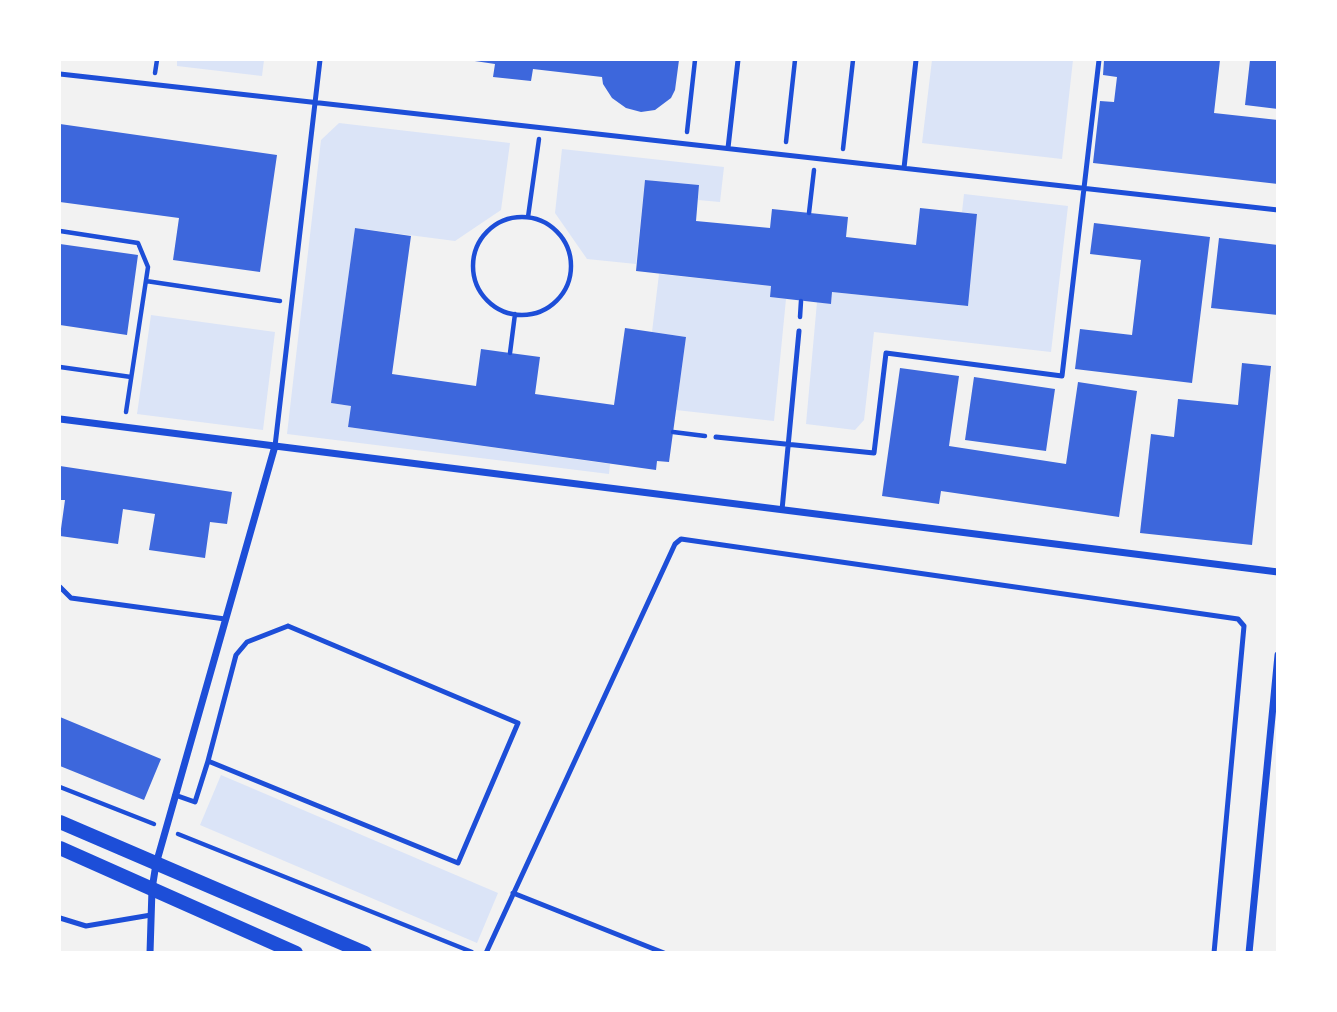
<!DOCTYPE html>
<html>
<head>
<meta charset="utf-8">
<style>
  body { margin:0 }
  #map { position:relative; width:1337px; height:1012px; overflow:hidden; background:#f2f2f2; font-family:Mulish,sans-serif }
  canvas { display:block }
  .frame { position:absolute; inset:0; border:61px solid #fff; pointer-events:none }
</style>
</head>
<body>
<div id="map">
<canvas width="1337" height="1012"></canvas>
<div class="frame"></div>
</div>
<script>
const ctx = document.querySelector('canvas').getContext('2d');
ctx.lineJoin = 'round';
function paint(path, color) {
  ctx.fillStyle = color;
  ctx.fill(path, 'evenodd');
}
function shape(rows) {
  const path = new Path2D();
  for (const r of rows) {
    if (r.length === 3) {
      path.moveTo(r[0] + r[2], r[1]);
      path.arc(r[0], r[1], r[2], 0, 2 * Math.PI);
      continue;
    }
    path.moveTo(r[0], r[1]);
    for (let i = 2; i < r.length; i += 2) path.lineTo(r[i], r[i + 1]);
  }
  return path;
}
function strokePath(path, color, width, dash) {
  ctx.strokeStyle = color;
  ctx.lineWidth = width;
  ctx.lineCap = dash ? 'butt' : 'round';
  ctx.setLineDash(dash || []);
  ctx.stroke(path);
}
paint(shape([
  [177,60,264,60,262,76,177,66],
  [932,60,1073,60,1062,159,922,143],
  [339,123,510,143,501,210,455,241,355,228,331,403,351,406,348,427,610,464,609,474,287,434,321,140],
  [562,149,724,167,720,202,698,200,699,185,645,180,636,264,587,259,555,213],
  [964,194,1068,206,1051,352,874,332,864,420,855,430,806,424,817,302,831,304,832,292,967,306,977,214,962,212],
  [659,274,771,286,770,297,786,299,774,421,676,410,686,337,652,332],
  [151,315,275,332,263,430,137,414],
  [221,775,498,893,477,943,200,825]
]), '#dbe4f7');
paint(shape([
  [468,60,679,60,675,90,671,98,655,110,641,112,626,108,612,98,603,84,602,77,533,69,531,81,493,77,495,64],
  [1104,60,1220,60,1214,113,1278,120,1278,184,1093,163,1100,101,1114,102,1117,77,1103,75],
  [1250,60,1278,60,1278,109,1245,105],
  [60,124,277,155,260,272,173,260,179,218,60,202],
  [645,180,699,185,696,221,770,228,772,209,848,217,846,237,916,245,920,208,977,214,968,306,832,292,831,304,770,297,771,286,636,271],
  [1094,223,1210,237,1192,383,1075,369,1080,329,1132,335,1141,260,1090,254],
  [355,228,411,236,392,374,476,386,481,349,510,353,540,357,535,394,614,405,625,328,686,337,669,462,657,461,656,470,348,427,351,406,331,403],
  [1219,238,1278,245,1278,315,1211,308],
  [60,244,138,255,127,335,60,325],
  [1242,363,1271,366,1252,545,1140,533,1151,434,1174,437,1178,399,1238,405],
  [900,368,959,376,949,446,1066,464,1078,382,1137,391,1119,517,941,491,939,504,882,496],
  [974,377,1055,389,1046,451,965,440],
  [60,466,232,492,227,524,210,522,205,558,149,550,155,514,123,509,118,544,60,536,65,500,60,500],
  [60,717,161,759,144,800,60,766]
]), '#3d67dc');
strokePath(shape([
  [155,73,157,60],
  [687,132,695,60],
  [786,142,795,60],
  [843,149,853,60],
  [809,213,814,170],
  [528,217,539,139],
  [522,266,49],
  [60,231,138,243,148,267,126,412],
  [146,281,280,301],
  [800,317,801,301],
  [510,353,515,314],
  [60,367,131,377],
  [673,432,705,436],
  [60,787,154,824],
  [178,834,472,952]
]), '#1d4ed8', 4.5);
strokePath(shape([
  [60,74,1278,210],
  [728,148,738,60],
  [904,168,916,60],
  [716,437,874,453,886,353,1062,376,1099,60],
  [275,446,320,60],
  [782,510,799,331],
  [60,587,71,598,225,619],
  [288,626,518,723,458,863,208,761,236,655,247,642,288,626],
  [175,795,195,802,208,761],
  [513,893,664,953],
  [60,918,86,926,151,915],
  [486,953,675,544,681,539,1238,619,1244,626,1214,953]
]), '#1d4ed8', 5);
strokePath(shape([
  [60,419,1278,572],
  [150,953,152,889,156,864,275,446],
  [1249,953,1278,655]
]), '#1d4ed8', 7);
strokePath(shape([
  [60,822,365,953],
  [60,848,296,953]
]), '#1d4ed8', 14);
</script>
</body>
</html>
